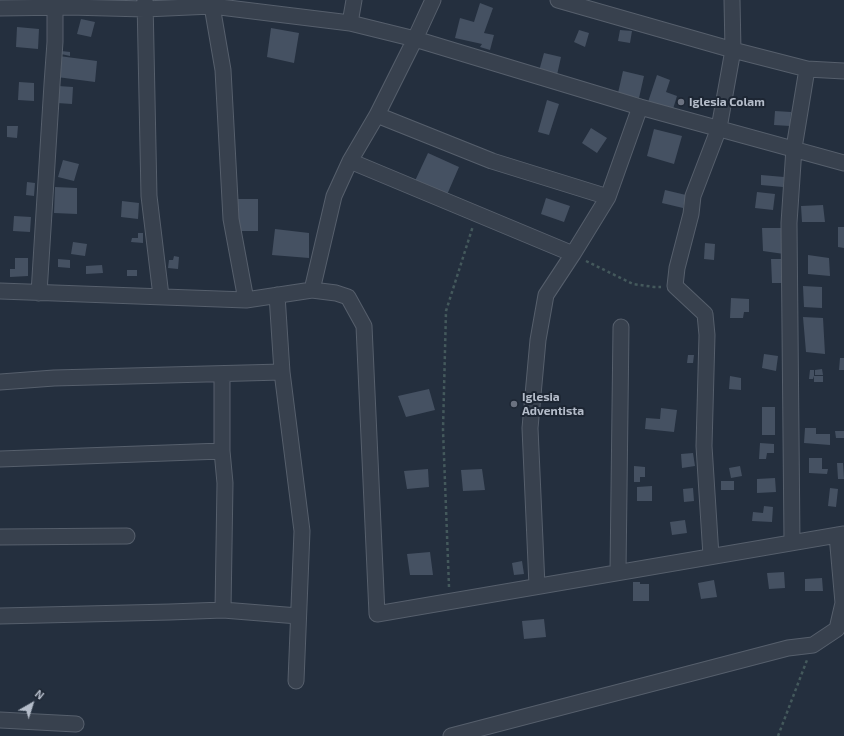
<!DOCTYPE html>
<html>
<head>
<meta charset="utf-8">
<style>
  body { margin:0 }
  #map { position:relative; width:844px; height:736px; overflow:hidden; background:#242f3e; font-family:"Exo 2",sans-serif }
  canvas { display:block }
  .north { position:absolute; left:12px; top:684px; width:40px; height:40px; -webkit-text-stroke:3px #1d2633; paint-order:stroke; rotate:39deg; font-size:11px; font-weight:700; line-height:16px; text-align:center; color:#b4bcc9 }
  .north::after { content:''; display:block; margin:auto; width:14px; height:18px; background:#b4bcc9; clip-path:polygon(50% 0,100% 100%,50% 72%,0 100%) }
</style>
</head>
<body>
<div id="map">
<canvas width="844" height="736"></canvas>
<div class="north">N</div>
</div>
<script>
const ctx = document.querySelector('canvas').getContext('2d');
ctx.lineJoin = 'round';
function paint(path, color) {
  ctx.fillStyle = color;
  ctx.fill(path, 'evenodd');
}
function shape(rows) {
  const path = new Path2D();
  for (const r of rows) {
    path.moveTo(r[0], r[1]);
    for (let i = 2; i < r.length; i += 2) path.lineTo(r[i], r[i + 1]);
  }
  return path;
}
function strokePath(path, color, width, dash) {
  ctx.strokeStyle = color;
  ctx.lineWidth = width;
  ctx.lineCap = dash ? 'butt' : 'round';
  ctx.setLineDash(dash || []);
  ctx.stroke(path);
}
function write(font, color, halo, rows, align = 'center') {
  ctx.font = font + ' "Exo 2",sans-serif';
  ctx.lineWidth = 4;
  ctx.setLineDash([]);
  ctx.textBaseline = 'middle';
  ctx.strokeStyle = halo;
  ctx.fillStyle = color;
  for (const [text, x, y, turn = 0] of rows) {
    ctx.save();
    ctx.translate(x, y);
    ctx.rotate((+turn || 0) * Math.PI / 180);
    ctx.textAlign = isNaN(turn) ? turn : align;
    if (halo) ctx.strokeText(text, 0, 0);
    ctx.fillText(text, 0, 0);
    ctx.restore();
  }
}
paint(shape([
  [480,3,493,8,484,33,494,35,490,50,480,47,482,44,455,38,460,18,474,22],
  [81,19,95,22,91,37,77,34],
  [17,27,39,29,38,49,16,47],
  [271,28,299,33,294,63,267,57],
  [579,30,589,33,585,47,574,42],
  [620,30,632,31,630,43,618,41],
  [61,51,70,52,70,56,61,54],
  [544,53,561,57,557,75,539,71],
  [59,56,97,61,95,82,57,77],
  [623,71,644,76,639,98,618,93],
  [657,75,670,80,666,92,677,96,673,109,648,102],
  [19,82,34,83,34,101,18,100],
  [58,86,73,87,72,104,57,103],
  [547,100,559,104,549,135,538,132],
  [775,111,791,112,790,126,774,125],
  [7,126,18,126,17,138,7,137],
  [591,128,607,138,597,153,582,143],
  [654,129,682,136,674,164,647,156],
  [428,153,459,167,446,197,414,183],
  [63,160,79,164,74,181,58,177],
  [761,175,784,177,783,187,761,185],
  [27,182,35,183,34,196,26,195],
  [55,187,77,188,77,214,54,213],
  [665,190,686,195,683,208,662,203],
  [757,192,775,194,773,210,755,208],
  [546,198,570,206,564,222,541,214],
  [237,199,258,199,258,231,237,231],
  [122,201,139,203,138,219,121,217],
  [823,205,825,222,802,222,801,206],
  [14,216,31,217,30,232,13,231],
  [838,227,844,227,844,248,838,247],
  [762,228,784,228,784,254,763,251],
  [275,229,309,233,309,258,272,255],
  [138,233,143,233,143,243,131,242,132,238,138,238],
  [73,242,87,244,85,256,71,254],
  [705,243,715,244,714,260,704,259],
  [808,255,829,258,830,276,808,274],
  [174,256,179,257,178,269,168,268,169,260,173,260],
  [15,258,28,258,28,276,10,277,10,269,15,269],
  [58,259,70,260,70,268,58,267],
  [771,259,785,259,787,283,772,283],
  [102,265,103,273,86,274,86,266],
  [127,270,137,270,137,276,127,276],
  [803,286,822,287,822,308,804,307],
  [731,298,749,299,749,312,744,312,743,318,730,318],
  [803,317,823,318,825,354,806,352],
  [764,354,778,356,776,371,762,368],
  [688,355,694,355,693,363,687,363],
  [840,358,844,358,844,370,839,370],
  [822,369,823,375,815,375,815,370],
  [810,370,814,370,814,376,812,376,814,376,813,379,809,379],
  [730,376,741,378,741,390,729,389],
  [814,376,823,376,823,382,814,382],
  [429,389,435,410,406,417,398,396],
  [762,407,775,407,775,435,762,435],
  [661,408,677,410,674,432,645,429,646,418,660,419],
  [805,428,816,428,816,434,830,434,830,445,804,443],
  [835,431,844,431,844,438,836,438],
  [760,443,774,444,774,453,767,453,766,459,759,459],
  [693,453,695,466,682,468,681,454],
  [809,458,822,458,822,469,828,469,827,474,809,473],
  [837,463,843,463,844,479,838,479],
  [634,466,645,467,645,477,640,477,640,482,634,482],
  [740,466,742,476,731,478,729,468],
  [428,469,429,487,407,489,404,471],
  [482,469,485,490,463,491,461,470],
  [775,478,776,492,757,493,757,479],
  [721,481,734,481,734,490,721,490],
  [652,486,652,501,637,501,637,487],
  [693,488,694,501,684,502,683,489],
  [830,488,838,489,836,507,828,506],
  [764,506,773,507,772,522,752,521,753,512,763,513],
  [685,520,687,533,672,535,670,522],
  [430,552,433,575,410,575,407,554],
  [522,561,524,574,514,575,512,563],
  [784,572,785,588,769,589,767,573],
  [822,578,823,591,805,591,805,579],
  [714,580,717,597,701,599,698,583],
  [633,582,640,582,640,584,649,584,649,601,633,601],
  [544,619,546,637,524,639,522,621]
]), '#455162');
const minor = shape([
  [145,0,149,196,161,296],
  [213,0,212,6,223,70,231,219,246,300],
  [558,0,733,50,807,69,844,71],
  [0,8,69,7,145,9,212,6,350,23,415,39,640,107,844,163],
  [350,23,354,0],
  [377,115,492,161,608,197],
  [350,161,573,254],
  [312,290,334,196,350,161,377,115,415,39,433,0],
  [0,291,246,300,312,290,336,293,348,297,364,326,377,614,844,534],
  [39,293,52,84,55,42,55,0],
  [277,295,282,372,302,531,296,681],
  [222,374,222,451,225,483,223,610],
  [0,382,54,378,282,372],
  [0,459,222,451],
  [0,537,127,536],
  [792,542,789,223,794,148,807,69],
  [711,556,704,446,707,335,705,314,675,286,677,268,691,214,693,196,719,128,733,50,732,0],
  [618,572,621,327],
  [537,586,530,428,538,340,546,295,573,254,608,197,640,107],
  [0,616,170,612,223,610,298,616],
  [0,720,76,724],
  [451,736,788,648,813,645,837,629,843,603,837,535]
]);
strokePath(minor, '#565f6c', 17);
strokePath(shape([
  [586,261,633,284,654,287,661,287],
  [449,587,443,430,446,311,473,226],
  [778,736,807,660]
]), '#44595c', 2.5, [3, 3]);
strokePath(minor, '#38414e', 15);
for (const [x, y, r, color] of [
  [681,102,4,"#6b7280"],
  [514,404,4,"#6b7280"]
]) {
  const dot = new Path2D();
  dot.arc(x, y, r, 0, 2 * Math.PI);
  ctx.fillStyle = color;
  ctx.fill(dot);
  strokePath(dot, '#1d2633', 1.5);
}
write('bold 12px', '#b4bcc9', '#1d2633', [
  ["Iglesia Colam",689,102],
  ["Iglesia",522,397],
  ["Adventista",522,411]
], 'left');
</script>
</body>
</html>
